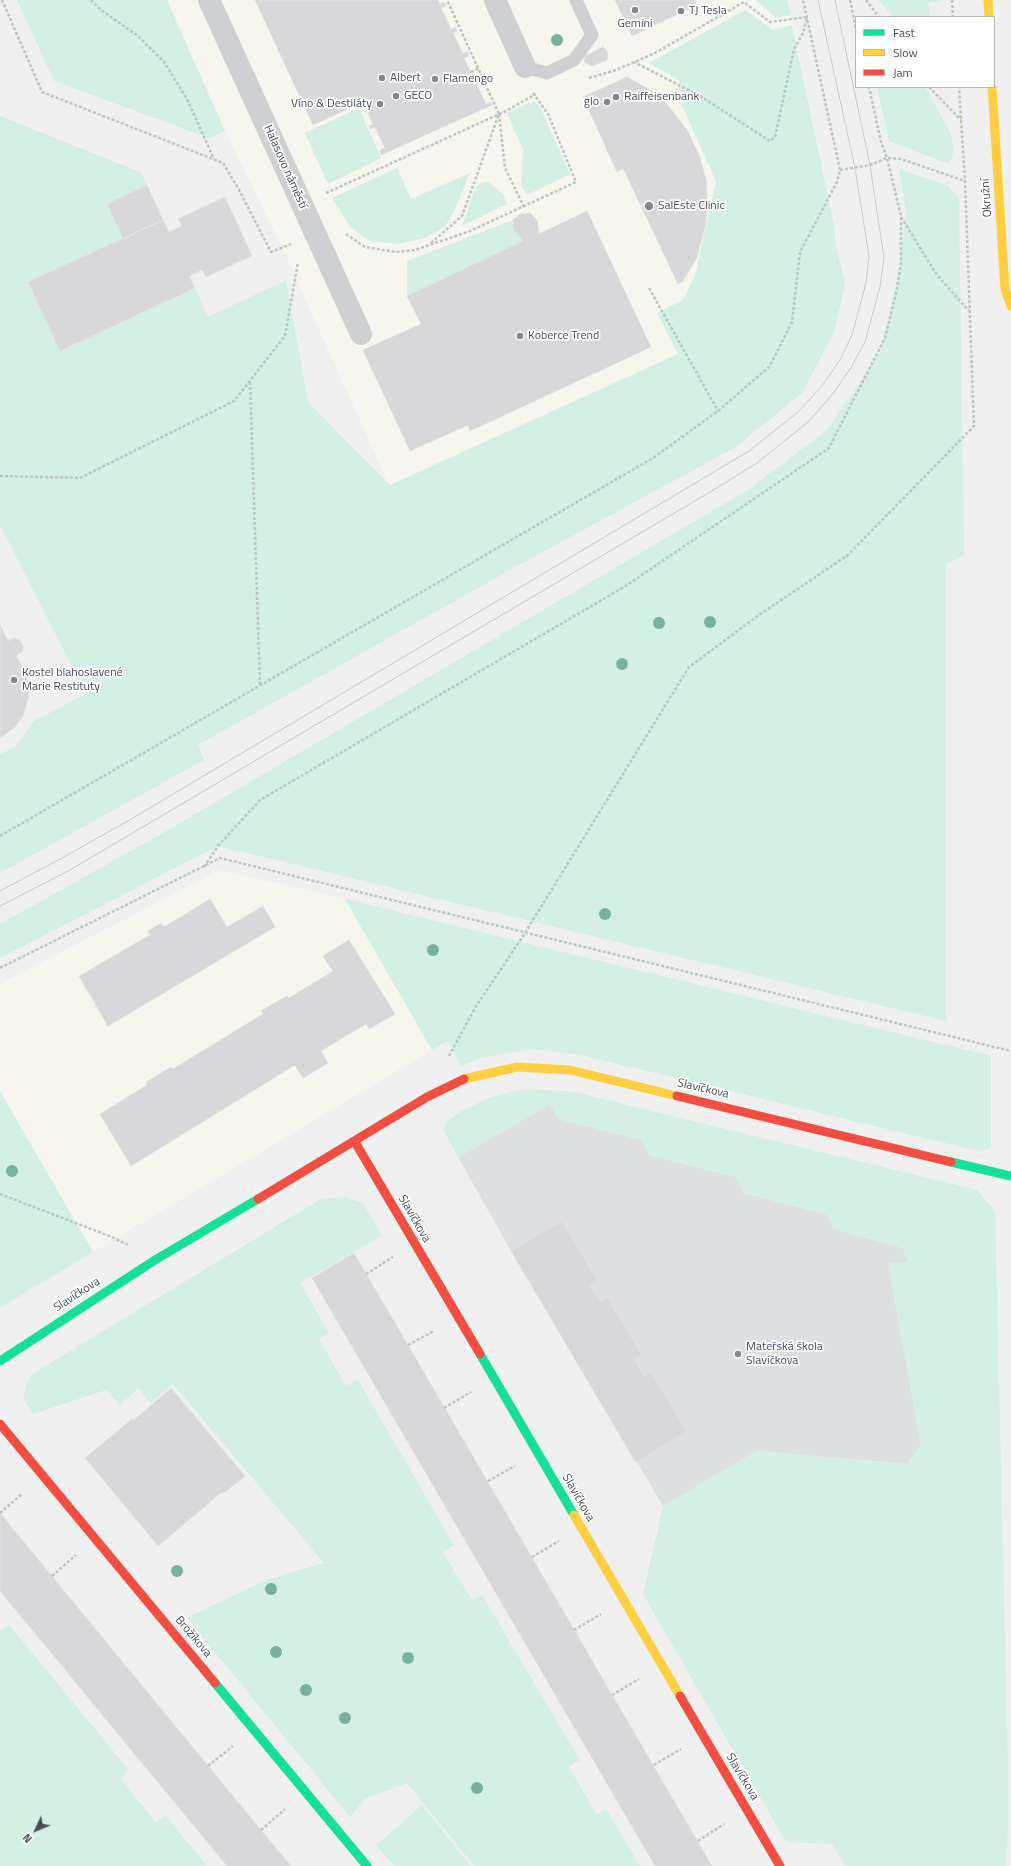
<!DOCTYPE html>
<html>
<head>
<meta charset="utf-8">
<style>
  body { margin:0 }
  #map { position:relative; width:1011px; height:1866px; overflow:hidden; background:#f0f0f0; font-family:"Titillium Web",sans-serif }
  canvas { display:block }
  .legend { position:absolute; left:855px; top:16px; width:140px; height:72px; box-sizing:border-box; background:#fff; border:1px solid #b5b8be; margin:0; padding:5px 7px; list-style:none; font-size:12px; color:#474e5c }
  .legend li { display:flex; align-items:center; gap:8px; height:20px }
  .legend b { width:20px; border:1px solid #b5b8be }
  .north { position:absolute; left:16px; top:1810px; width:40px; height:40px; -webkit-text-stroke:3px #fff; paint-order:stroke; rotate:226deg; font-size:11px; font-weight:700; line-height:16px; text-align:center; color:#474e5c }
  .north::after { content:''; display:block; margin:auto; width:14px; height:18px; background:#474e5c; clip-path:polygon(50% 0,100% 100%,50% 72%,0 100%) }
</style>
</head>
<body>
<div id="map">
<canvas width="1011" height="1866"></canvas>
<ul class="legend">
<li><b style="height:5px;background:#16e098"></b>Fast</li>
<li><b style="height:5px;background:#ffcf43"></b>Slow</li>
<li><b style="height:5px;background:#f24e42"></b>Jam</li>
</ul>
<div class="north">N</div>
</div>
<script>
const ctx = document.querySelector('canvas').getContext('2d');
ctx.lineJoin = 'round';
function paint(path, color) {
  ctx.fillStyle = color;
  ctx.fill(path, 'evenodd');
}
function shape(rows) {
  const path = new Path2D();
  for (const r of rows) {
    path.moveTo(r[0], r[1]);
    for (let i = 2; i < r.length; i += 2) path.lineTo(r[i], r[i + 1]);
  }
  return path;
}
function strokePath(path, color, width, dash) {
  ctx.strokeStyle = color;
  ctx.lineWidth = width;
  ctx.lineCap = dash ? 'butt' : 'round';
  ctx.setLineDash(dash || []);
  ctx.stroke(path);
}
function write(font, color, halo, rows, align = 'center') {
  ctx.font = font + ' "Titillium Web",sans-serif';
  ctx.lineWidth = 3.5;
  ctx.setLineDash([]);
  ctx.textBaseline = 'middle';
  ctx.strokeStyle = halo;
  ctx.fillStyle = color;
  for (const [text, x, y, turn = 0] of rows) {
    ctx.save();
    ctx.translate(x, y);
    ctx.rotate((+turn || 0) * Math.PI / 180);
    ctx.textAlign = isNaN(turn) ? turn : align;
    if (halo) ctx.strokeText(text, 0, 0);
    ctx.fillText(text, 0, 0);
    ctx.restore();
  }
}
paint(shape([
  [167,0,669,0,676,16,709,0,756,0,776,18,791,15,835,229,835,243,671,398,401,512,279,240,225,131],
  [220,870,345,899,432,1050,93,1252,0,1091,0,984]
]), '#f7f6ec');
paint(shape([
  [550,1104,559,1119,642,1140,649,1155,736,1177,744,1193,828,1215,834,1229,903,1248,909,1263,888,1263,921,1445,907,1464,757,1451,663,1506,511,1251,458,1157]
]), '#dedfe0');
paint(shape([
  [17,0,167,0,225,131,209,138,54,81],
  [756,0,787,0,791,15,776,18],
  [879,0,942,0,942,1,928,2,931,17,893,17],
  [745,10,773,30,792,25,835,229,835,243,845,284,834,332,802,393,736,447,528,560,198,745,204,760,0,873,0,754,15,747,34,721,86,694,0,525,0,116,142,173,147,185,107,204,123,239,28,282,60,351,195,288,208,317,286,280,308,402,390,485,678,354,657,313,683,300,695,276,716,181,676,92,680,81,649,63],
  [877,87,925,87,950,132,954,149,952,158,948,163,938,160,889,141],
  [531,102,535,102,540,107,570,174,527,195,521,185,523,150,507,113],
  [359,108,381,158,328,184,305,133],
  [397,168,411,199,470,173,456,207,445,227,425,238,398,244,370,241,351,228,332,198],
  [899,169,948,186,959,198,964,555,946,564,946,1021,218,846,0,958,0,924,163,833,746,491,827,430,880,352,898,275,906,211],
  [487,181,503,194,507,204,462,226,474,191,479,184],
  [513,220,514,230,523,241,407,296,407,261],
  [345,899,991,1056,991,1148,978,1151,581,1055,533,1049,480,1058,461,1066,447,1041,432,1050],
  [525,1089,565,1091,582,1094,977,1190,995,1211,1009,1810,1006,1866,845,1866,832,1844,786,1842,643,1594,663,1506,757,1451,907,1464,921,1445,888,1263,908,1262,903,1248,834,1229,828,1215,744,1193,736,1177,649,1155,642,1140,559,1119,550,1104,458,1157,446,1135,444,1130,447,1121,463,1110,494,1096],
  [0,1091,93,1252,0,1308],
  [345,1197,363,1203,382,1236,300,1283,329,1333,319,1339,346,1386,358,1380,454,1545,443,1552,472,1600,482,1595,580,1760,569,1767,597,1815,606,1809,640,1866,474,1866,407,1783,365,1799,350,1817,187,1618,263,1581,324,1563,173,1384,150,1403,138,1388,120,1405,106,1390,33,1414,24,1400,25,1387,32,1374,321,1199],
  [9,1625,129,1770,121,1779,156,1823,165,1815,207,1866,0,1866,0,1631],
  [422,1805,471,1866,394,1866,376,1845]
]), '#d4efe4');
const building = shape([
  [255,0,438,0,440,4,444,2,446,6,441,8,451,29,456,27,457,31,453,33,463,54,467,52,469,56,464,58,474,79,478,77,481,81,476,83,486,104,490,102,492,105,381,155,380,150,385,148,375,127,370,129,369,126,373,124,363,102,313,125,255,0],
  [615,0,694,0,697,5,632,36,615,0],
  [603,47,608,53,607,60,592,66,584,62,585,56,603,47],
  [627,77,659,95,670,108,687,130,700,157,706,180,707,196,706,223,697,257,683,281,678,284,623,168,617,172,583,97,627,77],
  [147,185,163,220,123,239,107,204,147,185],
  [225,197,252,256,206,277,202,270,189,276,195,288,60,351,28,282,163,220,169,232,182,226,178,219,225,197],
  [587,211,651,347,470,431,468,425,410,451,363,350,421,324,407,296,523,241,514,230,513,220,520,214,530,213,537,220,539,234,587,211],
  [0,625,8,641,14,638,20,640,23,646,23,651,16,656,27,674,29,695,23,716,15,727,0,738,0,625],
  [210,899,227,927,263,906,275,927,108,1026,79,976,150,935,148,931,161,923,164,927,210,899],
  [349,940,395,1014,369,1029,366,1024,321,1051,328,1063,303,1078,295,1065,131,1166,100,1114,147,1085,146,1082,171,1067,173,1069,263,1014,261,1011,287,996,289,998,333,971,323,956,349,940],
  [562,1221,597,1280,590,1285,600,1301,607,1297,642,1355,635,1359,644,1376,651,1372,687,1431,636,1463,511,1251,562,1221],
  [354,1253,408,1345,712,1866,655,1866,312,1278,354,1253],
  [171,1388,245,1476,224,1493,222,1492,158,1546,85,1458,132,1419,134,1420,171,1388],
  [0,1513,261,1830,291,1866,227,1866,0,1591,0,1513]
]);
paint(building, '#d8d8da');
strokePath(building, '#e1e2e3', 1);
strokePath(shape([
  [2,0,42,92,223,163,238,188,271,252,291,244],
  [91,0,101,10,138,36,164,62,187,99,214,159],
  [850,0,856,29],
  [866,0,879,17],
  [952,0,953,17],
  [471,72,479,68],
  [589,78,616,70,655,53,744,2,770,22,807,17,803,33,794,49,775,137,770,141,700,96,634,62],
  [929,87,961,120],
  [499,114,505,168,524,207],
  [840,170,870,165,887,158,901,159,965,181],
  [326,193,506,111,536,94],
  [901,217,937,275,969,311],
  [346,234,365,247,396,252,415,250,470,231,576,182,548,114,533,93],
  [431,243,462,216,499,114,447,0],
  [649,288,718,411],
  [250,382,260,685],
  [0,476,80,478,234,401,285,336,298,262],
  [0,836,653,458,718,411,770,366,792,322,800,252,837,182,840,170,803,0],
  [204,867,218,846,260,800,624,587,829,448,885,338,897,289,901,263,901,216,887,158,881,142,869,87],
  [0,968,220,858,1011,1051],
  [449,1056,475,1008,525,933,689,667,759,615,848,555,974,426,965,181,959,87],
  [0,1194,112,1237,128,1245],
  [366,1274,393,1257],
  [408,1345,434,1331],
  [444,1408,471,1392],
  [488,1481,515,1466],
  [0,1513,22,1494],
  [532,1557,559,1541],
  [52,1576,76,1555],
  [574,1630,601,1614],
  [612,1695,639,1679],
  [654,1765,681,1749],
  [208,1766,233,1746],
  [261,1830,285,1809],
  [698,1841,724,1824]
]), '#bac6c5', 2.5, [3, 2]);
strokePath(shape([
  [525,67,547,73,574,60,592,35,576,0]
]), '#cfd0d3', 13);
strokePath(shape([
  [209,0,361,334],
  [495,0,525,67]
]), '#cfd0d3', 22);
strokePath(shape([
  [951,1162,1011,1176],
  [480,1354,574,1515],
  [0,1361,155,1260,258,1199],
  [215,1683,367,1866]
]), '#16e098', 9);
strokePath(shape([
  [988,0,989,17],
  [992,87,1005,289,1011,306],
  [464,1079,517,1067,570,1070,677,1096],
  [574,1515,680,1696]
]), '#ffcf43', 9);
strokePath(shape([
  [677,1096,951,1162],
  [355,1142,480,1354],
  [258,1199,427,1097,464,1079],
  [0,1424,215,1683],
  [680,1696,780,1866]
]), '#f24e42', 9);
strokePath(shape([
  [0,891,62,858,133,818,749,451,798,412,822,386,840,360,852,335,866,283,869,256,855,168,818,0],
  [0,906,70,870,710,492,757,463,808,422,832,395,850,369,865,342,880,287,884,258,870,165,835,0]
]), '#c7c9cb', 1);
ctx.fillStyle = '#79b1a0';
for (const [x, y] of [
  [557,40],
  [710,622],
  [659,623],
  [622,664],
  [605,914],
  [433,950],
  [12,1171],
  [177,1571],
  [271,1589],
  [276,1652],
  [408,1658],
  [306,1690],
  [345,1718],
  [477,1788]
]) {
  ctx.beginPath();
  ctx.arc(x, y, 6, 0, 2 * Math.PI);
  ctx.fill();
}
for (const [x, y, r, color] of [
  [635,10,4,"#828790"],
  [681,11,4,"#828790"],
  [382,78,4,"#828790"],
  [435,79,4,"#828790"],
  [396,96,4,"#828790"],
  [616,97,4,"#828790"],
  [607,102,4,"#828790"],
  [380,104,4,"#828790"],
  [649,206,5,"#828790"],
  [520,336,4,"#828790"],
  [14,680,4,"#828790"],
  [738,1354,4,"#828790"]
]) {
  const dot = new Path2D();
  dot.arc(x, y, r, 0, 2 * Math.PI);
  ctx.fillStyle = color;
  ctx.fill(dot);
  strokePath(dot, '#fff', 1.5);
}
write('12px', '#474e5c', '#fff', [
  ["TJ Tesla",689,11],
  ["Gemini",635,24,"center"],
  ["Albert",390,78],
  ["Flamengo",443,79],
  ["GECO",404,96],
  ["Raiffeisenbank",624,97],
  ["glo",599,102,"right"],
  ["Víno & Destiláty",372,104,"right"],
  ["SalEste Clinic",658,206],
  ["Koberce Trend",528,336],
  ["Kostel blahoslavené",22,673],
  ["Marie Restituty",22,687],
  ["Mateřská škola",746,1347],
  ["Slavíčkova",746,1361]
], 'left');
write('12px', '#474e5c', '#fff', [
  ["Halasovo náměstí",285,167,66],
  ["Okružní",987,198,-94],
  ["Slavíčkova",703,1089,13],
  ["Slavíčkova",414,1219,60],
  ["Slavíčkova",77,1295,-33],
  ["Slavíčkova",578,1498,60],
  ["Brožíkova",193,1637,50],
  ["Slavíčkova",742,1777,59]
]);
</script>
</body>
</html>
